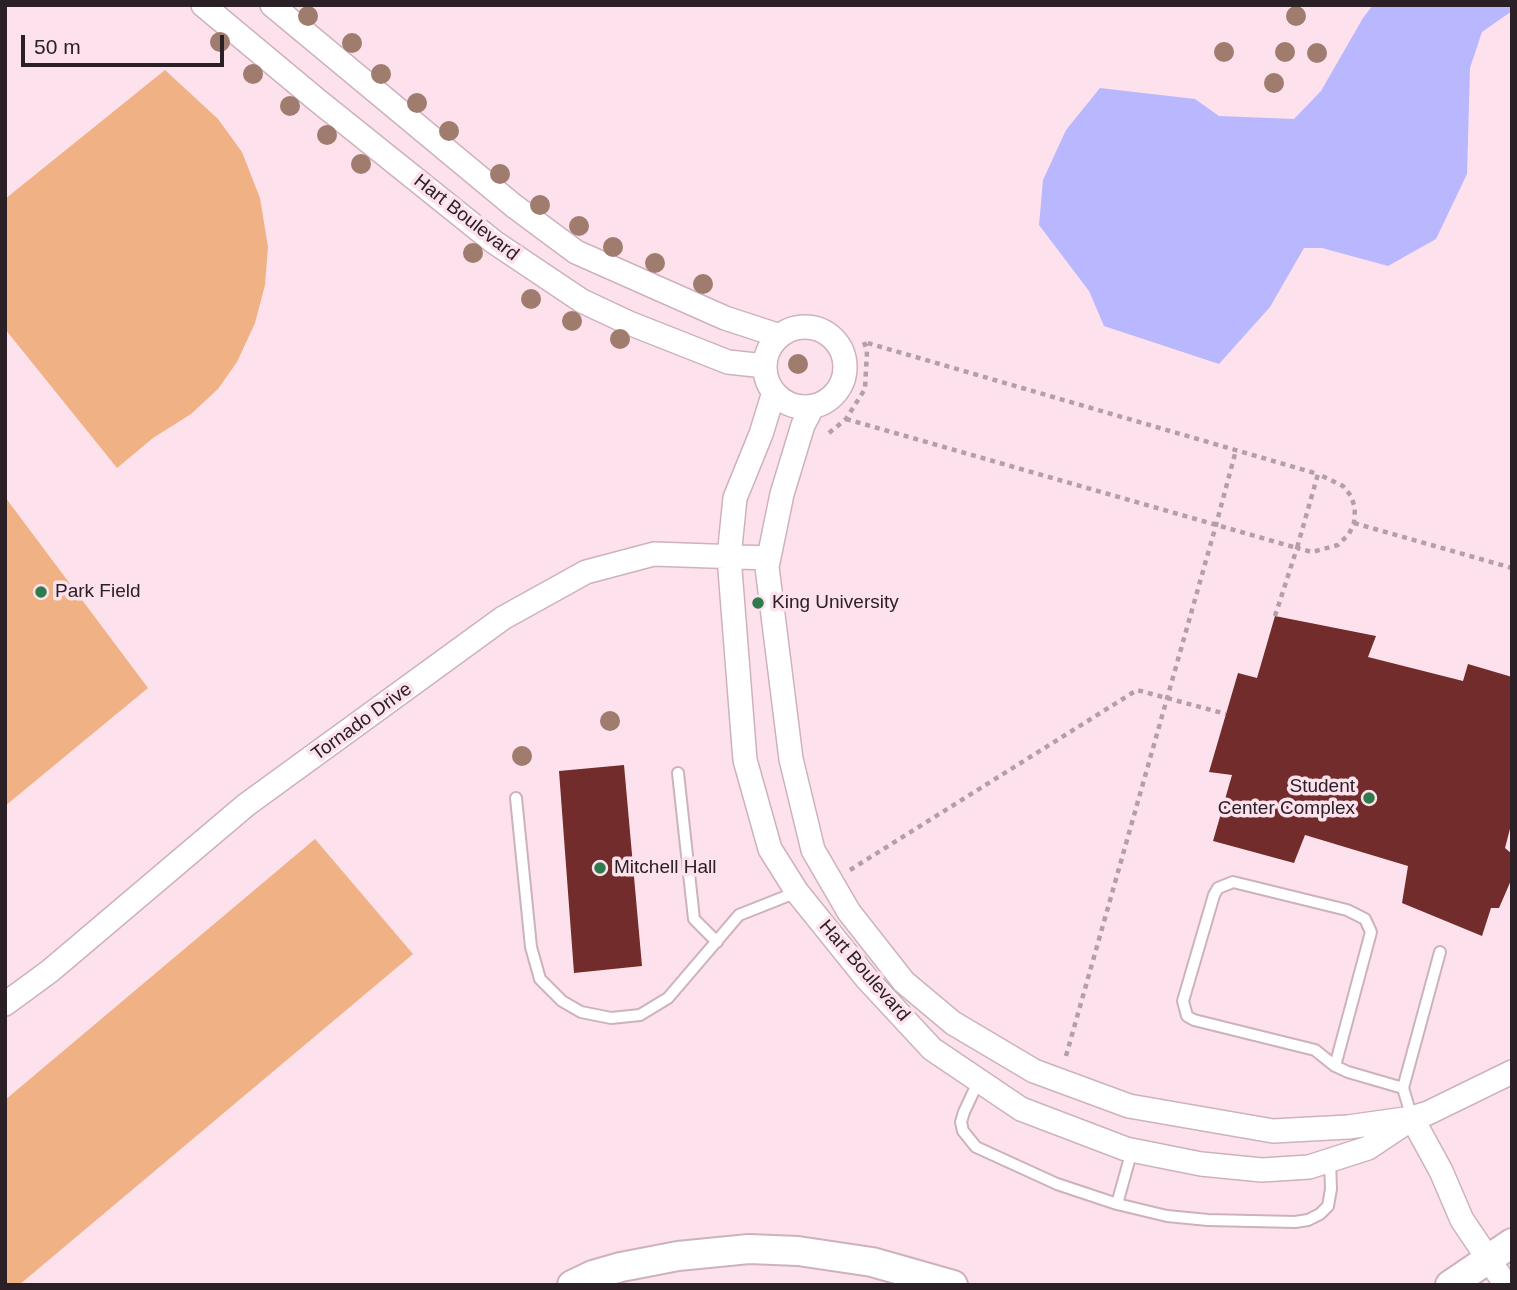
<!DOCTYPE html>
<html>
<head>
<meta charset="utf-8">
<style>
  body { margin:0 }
  #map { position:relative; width:1517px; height:1290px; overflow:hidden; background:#fde2ed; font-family:Helvetica,sans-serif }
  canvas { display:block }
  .frame { position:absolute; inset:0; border:7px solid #2a2025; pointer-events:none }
  .scale { position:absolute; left:21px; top:35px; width:203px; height:32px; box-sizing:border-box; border:4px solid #2a2025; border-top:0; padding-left:9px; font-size:21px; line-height:24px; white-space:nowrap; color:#2a2025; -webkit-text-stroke:5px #fde2ed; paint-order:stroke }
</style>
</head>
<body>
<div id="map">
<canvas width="1517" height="1290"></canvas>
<div class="frame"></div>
<div class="scale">50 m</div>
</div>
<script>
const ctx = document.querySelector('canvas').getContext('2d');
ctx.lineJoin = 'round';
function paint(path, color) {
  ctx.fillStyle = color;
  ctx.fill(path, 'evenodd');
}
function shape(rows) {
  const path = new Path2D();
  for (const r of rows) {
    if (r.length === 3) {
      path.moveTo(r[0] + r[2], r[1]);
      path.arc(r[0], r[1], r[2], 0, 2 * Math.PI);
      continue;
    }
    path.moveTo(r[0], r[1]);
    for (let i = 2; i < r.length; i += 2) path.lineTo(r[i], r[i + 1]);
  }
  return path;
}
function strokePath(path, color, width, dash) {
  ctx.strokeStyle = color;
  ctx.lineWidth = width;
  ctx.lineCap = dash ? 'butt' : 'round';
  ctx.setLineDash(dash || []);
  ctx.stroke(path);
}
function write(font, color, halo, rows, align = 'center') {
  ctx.font = font + ' Helvetica,sans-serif';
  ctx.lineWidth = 7;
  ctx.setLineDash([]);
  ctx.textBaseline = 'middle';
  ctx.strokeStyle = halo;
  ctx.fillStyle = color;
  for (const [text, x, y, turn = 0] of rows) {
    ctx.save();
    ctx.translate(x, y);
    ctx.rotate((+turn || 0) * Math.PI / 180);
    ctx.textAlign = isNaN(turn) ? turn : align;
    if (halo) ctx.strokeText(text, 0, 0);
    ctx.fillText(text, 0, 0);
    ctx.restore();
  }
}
paint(shape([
  [165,70,218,119,242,152,260,198,268,247,265,285,255,323,237,362,218,389,191,414,153,438,117,468,5,329,5,199],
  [5,497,148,688,5,806],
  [315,839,413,954,19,1285,5,1285,5,1100]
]), '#f0b185');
paint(shape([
  [1373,5,1512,5,1512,11,1482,32,1470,68,1467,174,1436,239,1388,266,1322,248,1304,248,1270,307,1219,364,1104,326,1089,291,1039,225,1043,180,1066,130,1100,88,1195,99,1219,116,1294,119,1321,91,1363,18]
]), '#b9b7fd');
paint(shape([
  [1275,616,1376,636,1368,657,1463,681,1468,664,1512,677,1512,821,1505,848,1512,854,1512,878,1499,908,1491,908,1482,936,1402,903,1408,866,1305,835,1294,863,1213,841,1232,775,1209,772,1238,673,1257,678],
  [624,765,642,966,574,973,559,771]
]), '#712c2b');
const service = shape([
  [678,773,694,919,717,942],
  [516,798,531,947,540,979,562,1001,581,1012,611,1018,640,1015,668,998,739,915,797,892],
  [1335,1066,1371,932,1365,919,1347,910,1233,882,1218,888,1214,895,1183,1001,1187,1016,1194,1020,1315,1050,1335,1066,1348,1072,1403,1088,1412,1118],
  [979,1080,964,1112,961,1122,963,1131,976,1147,1057,1184,1117,1204,1167,1216,1208,1220,1295,1222,1308,1220,1320,1214,1328,1206,1331,1189,1330,1161],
  [1403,1088,1440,952],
  [1117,1204,1132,1150]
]);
const minor = shape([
  [203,5,317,100,494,242,582,301,629,323,728,362,765,366],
  [272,5,514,206,576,252,725,318,780,336],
  [805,367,40],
  [774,392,761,434,735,498,729,557,745,760,770,849,797,892,867,979,932,1049,1021,1109,1126,1149,1201,1164,1262,1170,1309,1167,1368,1148,1407,1122],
  [813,406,803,425,782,494,767,567,791,759,813,850,849,912,904,982,953,1023,1034,1071,1129,1106,1273,1131,1348,1127,1412,1118,1428,1113,1512,1072],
  [5,1004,50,971,246,805,503,618,586,572,654,554,768,558],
  [1412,1118,1441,1171,1462,1220,1506,1285]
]);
const tertiary = shape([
  [572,1285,593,1275,621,1267,678,1256,749,1249,798,1251,872,1262,953,1285],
  [1450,1285,1512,1243]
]);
strokePath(service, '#cdb2bd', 14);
strokePath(minor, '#cdb2bd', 26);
strokePath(tertiary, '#cdb2bd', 32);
strokePath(shape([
  [846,419,1297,548,1318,474,864,342],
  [829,433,846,419,865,389,867,351,864,342],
  [1354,523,1512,568],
  [1275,616,1297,548,1312,552,1338,545,1349,534,1354,523,1355,508,1351,496,1343,486,1318,474],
  [850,870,1137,690,1226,714],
  [1066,1056,1216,525,1236,450]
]), '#b49fa8', 4.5, [5, 5]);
strokePath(service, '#fff', 10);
strokePath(minor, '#fff', 23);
strokePath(tertiary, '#fff', 28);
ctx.fillStyle = '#9f7c6d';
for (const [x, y] of [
  [308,16],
  [1296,16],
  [220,42],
  [352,43],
  [1224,52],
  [1285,52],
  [1317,53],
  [253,74],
  [381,74],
  [1274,83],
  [417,103],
  [290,106],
  [449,131],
  [327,135],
  [361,164],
  [500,174],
  [540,205],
  [579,226],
  [613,247],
  [473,253],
  [655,263],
  [703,284],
  [531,299],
  [572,321],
  [620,339],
  [798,364],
  [610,721],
  [522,756]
]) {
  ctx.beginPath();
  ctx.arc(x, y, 10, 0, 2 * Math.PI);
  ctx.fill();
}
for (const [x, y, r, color] of [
  [41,592,7,"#2e7c4b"],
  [758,603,7,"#2e7c4b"],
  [1369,798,7,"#2e7c4b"],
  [600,868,7,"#2e7c4b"]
]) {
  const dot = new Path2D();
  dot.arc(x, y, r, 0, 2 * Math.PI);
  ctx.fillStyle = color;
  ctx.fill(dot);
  strokePath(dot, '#fde2ed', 2.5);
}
write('19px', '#2a2025', '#fde2ed', [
  ["Hart Boulevard",466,218,38],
  ["Tornado Drive",362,722,-36],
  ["Hart Boulevard",864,971,49]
]);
write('19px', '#2a2025', '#fde2ed', [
  ["Park Field",55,592],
  ["King University",772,603],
  ["Student",1355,787,"right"],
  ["Center Complex",1355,809,"right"],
  ["Mitchell Hall",614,868]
], 'left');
</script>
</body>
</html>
